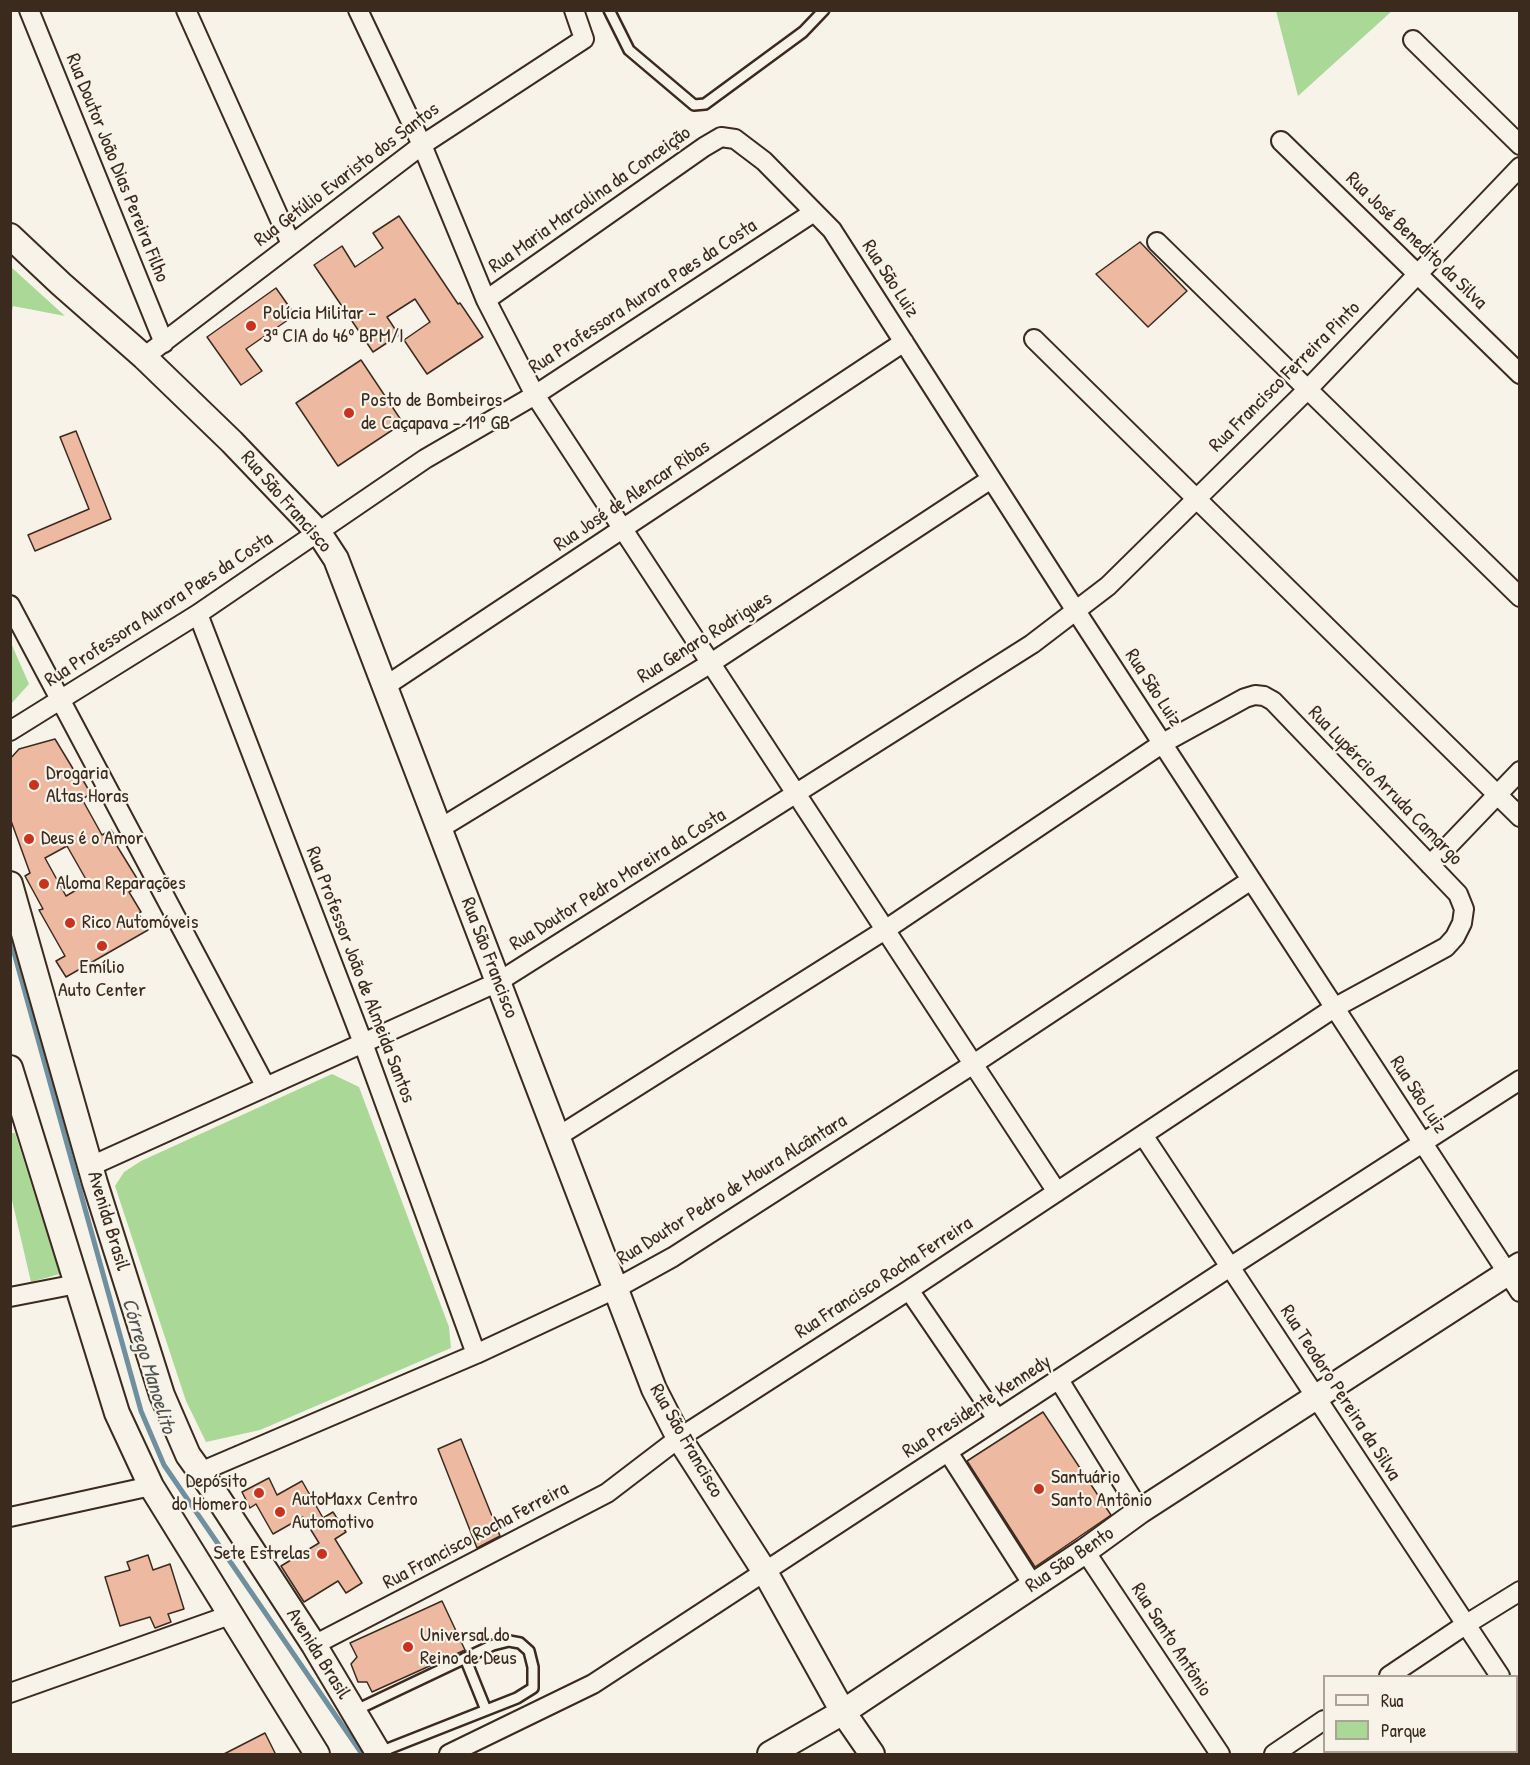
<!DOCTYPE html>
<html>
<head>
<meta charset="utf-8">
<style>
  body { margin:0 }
  #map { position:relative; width:1530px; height:1765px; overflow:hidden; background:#f7f3e8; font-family:"Patrick Hand",sans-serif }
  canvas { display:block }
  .frame { position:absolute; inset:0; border:12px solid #3b2a1e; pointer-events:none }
  .legend { position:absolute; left:1323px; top:1675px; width:195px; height:78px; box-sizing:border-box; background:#f7f3e8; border:2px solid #aca397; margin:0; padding:8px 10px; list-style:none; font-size:18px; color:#3b2a1e }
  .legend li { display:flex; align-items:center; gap:12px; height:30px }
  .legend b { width:30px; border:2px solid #aca397 }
</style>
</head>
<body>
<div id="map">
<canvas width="1530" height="1765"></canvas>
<div class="frame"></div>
<ul class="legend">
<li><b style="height:8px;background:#f7f3e8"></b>Rua</li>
<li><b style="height:16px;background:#aad897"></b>Parque</li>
</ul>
</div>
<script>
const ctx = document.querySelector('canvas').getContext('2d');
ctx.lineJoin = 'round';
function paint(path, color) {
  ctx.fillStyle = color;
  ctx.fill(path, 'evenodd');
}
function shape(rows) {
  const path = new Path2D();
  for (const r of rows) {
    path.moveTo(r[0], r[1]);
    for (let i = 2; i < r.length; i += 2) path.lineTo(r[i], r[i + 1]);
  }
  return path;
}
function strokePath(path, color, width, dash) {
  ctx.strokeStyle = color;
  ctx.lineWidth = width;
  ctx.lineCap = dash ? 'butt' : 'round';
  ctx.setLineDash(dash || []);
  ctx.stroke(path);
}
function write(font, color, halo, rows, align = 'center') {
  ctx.font = font + ' "Patrick Hand",sans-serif';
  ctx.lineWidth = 4.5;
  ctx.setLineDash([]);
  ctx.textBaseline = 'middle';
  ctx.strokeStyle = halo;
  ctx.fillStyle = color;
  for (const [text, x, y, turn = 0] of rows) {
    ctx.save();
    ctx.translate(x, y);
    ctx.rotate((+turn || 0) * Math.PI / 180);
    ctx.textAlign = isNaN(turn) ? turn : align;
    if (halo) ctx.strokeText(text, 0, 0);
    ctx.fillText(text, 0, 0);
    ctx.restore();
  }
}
paint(shape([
  [1276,11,1276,10,1392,11,1298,96],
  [11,267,65,316,13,306,11,316],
  [11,643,29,684,11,704,10,704],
  [332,1074,359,1087,449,1327,451,1348,260,1430,206,1442,186,1401,115,1186,124,1172,141,1161],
  [10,1133,15,1133,60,1274,31,1282,11,1196]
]), '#aad897');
strokePath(shape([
  [10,938,141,1411,164,1465,362,1754]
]), '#70909f', 5);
const building = shape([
  [399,216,458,304,460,303,483,337,427,374,404,340,430,322,415,299,387,317,399,335,373,352,314,265,342,246,355,267,383,248,373,233,399,216],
  [1140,242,1187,291,1148,327,1096,274,1140,242],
  [276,288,295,315,246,349,262,371,241,385,207,337,276,288],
  [361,360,403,423,338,466,296,403,361,360],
  [76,431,111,519,35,551,28,535,89,509,60,437,76,431],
  [55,739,78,777,80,775,91,794,82,799,102,835,111,830,120,844,117,846,141,885,129,892,141,912,138,913,148,930,66,977,56,961,65,956,39,910,43,909,25,876,30,873,10,818,10,759,19,749,55,739],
  [67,846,88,883,66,896,45,858,67,846],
  [1043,1412,1111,1515,1035,1567,967,1461,1043,1412],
  [461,1439,500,1536,477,1548,438,1449,461,1439],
  [269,1478,277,1495,302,1481,323,1518,333,1512,346,1532,335,1539,362,1583,346,1593,338,1581,304,1602,281,1566,319,1543,303,1517,273,1534,256,1504,250,1508,242,1492,269,1478],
  [148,1555,153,1570,170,1564,184,1609,168,1614,171,1622,155,1628,150,1617,120,1626,105,1577,130,1570,127,1562,148,1555],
  [442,1601,465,1650,372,1692,367,1682,358,1682,351,1664,357,1657,350,1643,442,1601],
  [265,1733,276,1755,222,1755,265,1733]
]);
paint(building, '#eeb9a1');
strokePath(building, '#3b2a1e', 1.5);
const lane = shape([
  [609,10,629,50,694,105,705,104,803,32,824,10],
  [465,1658,486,1710],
  [354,1711,493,1645,509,1641,520,1643,529,1651,533,1667,533,1688,517,1698,380,1752]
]);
const street = shape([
  [29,10,164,343],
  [186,10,291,244],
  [358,10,422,145,486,300,535,395,1057,1192],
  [1413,40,1520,145],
  [1281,141,1520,374],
  [1157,242,1520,597],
  [486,300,704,147,721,137,735,139,764,161,832,230,1076,611,1520,1292],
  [1034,339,1520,817],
  [144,357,422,145,584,39,574,10],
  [10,605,266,1087],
  [198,614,363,1043,476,1354],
  [384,687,904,342],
  [10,731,198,614,425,459,535,395,814,212],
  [439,829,711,663,991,479],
  [1430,865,1520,771],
  [1143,1135,1500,1676],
  [91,1166,498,982,1032,644,1108,586,1307,390,1520,167],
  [909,1290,997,1419],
  [10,1297,77,1284],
  [1059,1380,1140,1511],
  [948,1452,1033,1585],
  [200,1472,476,1354,615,1289,673,1257,972,1065,1251,880],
  [10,1517,151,1486],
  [1085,1551,1220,1754],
  [314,1645,607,1493,679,1438,909,1290,1334,1008,1446,947,1455,937,1462,923,1464,909,1458,894,1273,701,1264,696,1255,695,1245,698,1163,743,885,930,557,1137],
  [1389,1676,1465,1625,1520,1591],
  [10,1693,230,1615],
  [1516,1701,1520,1705],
  [449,1754,593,1684,1230,1267,1520,1080],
  [1274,1754,1324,1720]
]);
const secondary = shape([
  [10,236,61,284,144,357,232,442,319,533,336,559,654,1389,679,1438,765,1572,843,1712,872,1754],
  [10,884,95,1183,162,1395,188,1455,211,1487,314,1645,379,1754],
  [10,1068,117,1413,151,1486,317,1754],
  [770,1754,843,1712,1085,1551,1140,1511,1520,1265]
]);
strokePath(lane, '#3b2a1e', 14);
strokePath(street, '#3b2a1e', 22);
strokePath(secondary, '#3b2a1e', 28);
strokePath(lane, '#f7f3e8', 9);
strokePath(street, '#f7f3e8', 18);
strokePath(secondary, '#f7f3e8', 24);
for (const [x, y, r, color] of [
  [251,326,6,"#c8321e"],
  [349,413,6,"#c8321e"],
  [34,785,6,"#c8321e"],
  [29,839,6,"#c8321e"],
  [44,884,6,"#c8321e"],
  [70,923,6,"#c8321e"],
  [102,946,6,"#c8321e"],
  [1039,1489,6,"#c8321e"],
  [259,1493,6,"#c8321e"],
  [280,1512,6,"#c8321e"],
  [322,1554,6,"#c8321e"],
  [408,1647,6,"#c8321e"]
]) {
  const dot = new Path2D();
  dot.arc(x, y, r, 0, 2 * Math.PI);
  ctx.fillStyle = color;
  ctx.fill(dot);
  strokePath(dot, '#f7f3e8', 2);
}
write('20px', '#3b2a1e', '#f7f3e8', [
  ["Rua Doutor João Dias Pereira Filho",117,168,68],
  ["Rua Getúlio Evaristo dos Santos",347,175,-37],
  ["Rua Maria Marcolina da Conceição",590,200,-35],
  ["Rua José Benedito da Silva",1416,241,44],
  ["Rua São Luiz",890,279,57],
  ["Rua Professora Aurora Paes da Costa",643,297,-33],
  ["Rua Francisco Ferreira Pinto",1285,377,-45],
  ["Rua José de Alencar Ribas",632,496,-34],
  ["Rua São Francisco",286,502,49],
  ["Rua Professora Aurora Paes da Costa",159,610,-33],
  ["Rua Genaro Rodrigues",705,638,-32],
  ["Rua São Luiz",1153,688,57],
  ["Rua Lupércio Arruda Camargo",1385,786,46],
  ["Rua Doutor Pedro Moreira da Costa",618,880,-32],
  ["Rua São Francisco",489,958,69],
  ["Rua Professor João de Almeida Santos",360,975,69],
  ["Rua São Luiz",1418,1095,57],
  ["Rua Doutor Pedro de Moura Alcântara",732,1190,-32],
  ["Avenida Brasil",108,1221,73],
  ["Rua Francisco Rocha Ferreira",884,1278,-33],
  ["Rua Teodoro Pereira da Silva",1340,1393,57],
  ["Rua Presidente Kennedy",977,1407,-33],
  ["Rua São Francisco",686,1441,60],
  ["Rua Francisco Rocha Ferreira",476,1536,-28],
  ["Rua São Bento",1070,1560,-34],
  ["Rua Santo Antônio",1171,1640,57],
  ["Avenida Brasil",318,1654,58]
]);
write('20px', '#3b2a1e', '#f7f3e8', [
  ["Polícia Militar -",263,314],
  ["3ª CIA do 46º BPM/I",263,337],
  ["Posto de Bombeiros",361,401],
  ["de Caçapava - 11º GB",361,424],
  ["Drogaria",46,774],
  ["Altas Horas",46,797],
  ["Deus é o Amor",41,839],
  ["Aloma Reparações",56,884],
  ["Rico Automóveis",82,923],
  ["Emílio",102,968,"center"],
  ["Auto Center",102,991,"center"],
  ["Santuário",1051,1478],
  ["Santo Antônio",1051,1501],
  ["Depósito",247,1482,"right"],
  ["do Homero",247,1505,"right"],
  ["AutoMaxx Centro",292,1500],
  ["Automotivo",292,1523],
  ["Sete Estrelas",310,1554,"right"],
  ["Universal do",420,1636],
  ["Reino de Deus",420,1659]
], 'left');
write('italic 21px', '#515454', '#f7f3e8', [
  ["Córrego Manoelito",148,1366,73]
]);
</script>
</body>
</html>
